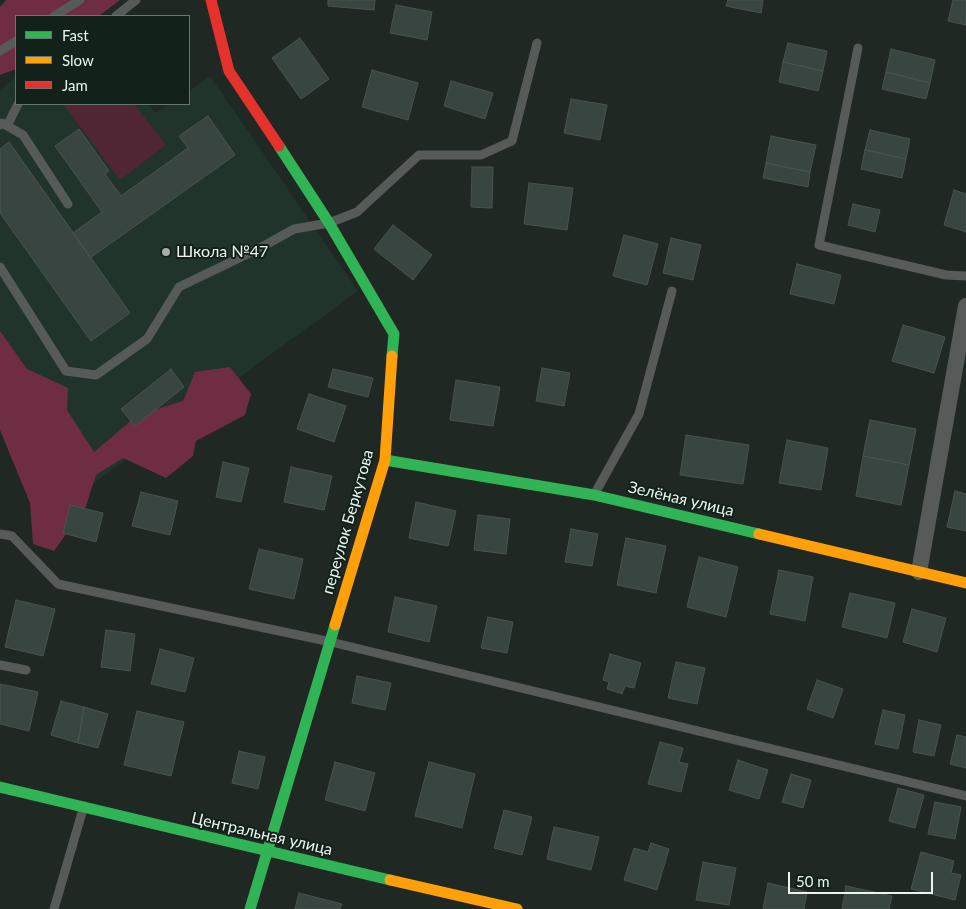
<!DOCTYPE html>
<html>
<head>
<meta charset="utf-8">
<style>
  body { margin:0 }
  #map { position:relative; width:966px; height:909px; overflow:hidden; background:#202824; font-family:Lato,sans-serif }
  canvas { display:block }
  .legend { position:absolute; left:15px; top:15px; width:175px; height:90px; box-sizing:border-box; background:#13211b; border:1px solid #697570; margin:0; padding:6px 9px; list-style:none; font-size:15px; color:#ebf4ef }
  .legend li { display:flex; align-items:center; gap:10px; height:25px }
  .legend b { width:25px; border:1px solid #697570 }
  .scale { position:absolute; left:788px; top:872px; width:145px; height:22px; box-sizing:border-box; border:2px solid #ebf4ef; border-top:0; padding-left:6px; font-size:15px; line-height:18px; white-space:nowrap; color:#ebf4ef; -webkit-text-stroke:4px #13211b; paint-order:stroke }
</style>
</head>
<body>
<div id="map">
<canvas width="966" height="909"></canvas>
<ul class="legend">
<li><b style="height:6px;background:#30b455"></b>Fast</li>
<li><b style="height:6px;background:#ff9f0a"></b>Slow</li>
<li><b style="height:6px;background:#e5322d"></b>Jam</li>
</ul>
<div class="scale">50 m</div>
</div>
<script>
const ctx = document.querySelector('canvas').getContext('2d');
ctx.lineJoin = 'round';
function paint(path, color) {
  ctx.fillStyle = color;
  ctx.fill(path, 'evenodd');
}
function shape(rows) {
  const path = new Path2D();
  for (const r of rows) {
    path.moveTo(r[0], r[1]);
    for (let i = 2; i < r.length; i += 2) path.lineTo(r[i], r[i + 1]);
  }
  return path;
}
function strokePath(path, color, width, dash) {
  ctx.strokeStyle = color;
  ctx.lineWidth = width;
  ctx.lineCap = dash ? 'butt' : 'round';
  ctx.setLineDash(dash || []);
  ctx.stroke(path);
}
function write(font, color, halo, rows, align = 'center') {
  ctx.font = font + ' Lato,sans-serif';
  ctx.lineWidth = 4;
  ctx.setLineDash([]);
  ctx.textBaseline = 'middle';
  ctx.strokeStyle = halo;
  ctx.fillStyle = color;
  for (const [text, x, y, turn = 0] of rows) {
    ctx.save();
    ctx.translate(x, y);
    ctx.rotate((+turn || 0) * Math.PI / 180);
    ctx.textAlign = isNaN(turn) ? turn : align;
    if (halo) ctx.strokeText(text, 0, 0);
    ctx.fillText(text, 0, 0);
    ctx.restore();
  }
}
paint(shape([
  [210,76,358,291,87,488,0,367,0,90,16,77,16,104,148,104,155,113,170,104,189,104,189,91]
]), '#20342b');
paint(shape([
  [63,104,134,104,166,145,120,180]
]), '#502534');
paint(shape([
  [6,0,120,0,99,16,16,16,16,69,0,75,0,7],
  [0,331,27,369,68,388,67,410,94,452,138,415,183,401,195,372,230,367,251,394,245,415,196,441,193,456,166,478,123,458,96,475,86,506,54,551,33,544,30,503,0,430]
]), '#6f2d44');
const building = shape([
  [328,0,375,0,374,10,328,6,328,0],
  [728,0,763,0,761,13,726,6,728,0],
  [953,0,966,0,966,25,948,21,953,0],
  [396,5,432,12,427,40,390,33,396,5],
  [300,38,329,79,301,99,272,58,300,38],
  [788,43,827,51,823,71,783,62,788,43],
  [891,49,935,60,930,83,886,72,891,49],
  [783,62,823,71,818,91,779,82,783,62],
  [372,70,418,83,408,120,362,107,372,70],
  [886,72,930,83,926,99,882,89,886,72],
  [451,81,493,93,485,119,444,106,451,81],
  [571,99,607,105,600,140,564,133,571,99],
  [208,116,235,155,90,258,73,233,102,212,55,146,79,129,109,171,105,174,121,196,188,148,179,136,208,116],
  [870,130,910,139,906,159,865,150,870,130],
  [771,136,816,145,810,172,766,163,771,136],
  [9,142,130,313,91,341,0,213,0,149,9,142],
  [865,150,906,159,902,178,861,169,865,150],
  [766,163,810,172,808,187,763,178,766,163],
  [472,167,493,167,492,208,471,207,472,167],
  [529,183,573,188,567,230,524,224,529,183],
  [954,190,966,194,966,232,944,225,954,190],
  [853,204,880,210,875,232,848,225,853,204],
  [393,225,432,255,413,280,374,249,393,225],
  [624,235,658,244,647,285,613,276,624,235],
  [671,238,701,245,693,280,663,273,671,238],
  [797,264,841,275,834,304,790,294,797,264],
  [903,325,945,337,934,373,892,361,903,325],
  [542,368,570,373,564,406,536,401,542,368],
  [171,369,184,387,135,426,121,409,171,369],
  [333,369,373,378,368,397,328,387,333,369],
  [456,380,500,387,493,426,450,420,456,380],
  [309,394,346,406,334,442,297,429,309,394],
  [870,420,916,429,909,465,863,456,870,420],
  [686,435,749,445,743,484,680,475,686,435],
  [787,440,828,448,821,490,779,483,787,440],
  [863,456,909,465,901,505,856,496,863,456],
  [223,462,249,468,241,502,216,497,223,462],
  [291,467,332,476,324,510,284,502,291,467],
  [955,491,966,494,966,531,947,527,955,491],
  [141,492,178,501,170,535,132,526,141,492],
  [416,502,456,511,448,546,409,538,416,502],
  [70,505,103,513,96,542,63,533,70,505],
  [478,515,510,519,506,554,474,550,478,515],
  [571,529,598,534,592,566,565,562,571,529],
  [626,538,666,546,656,593,617,585,626,538],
  [259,549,303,559,294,599,249,589,259,549],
  [699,557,738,567,726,617,687,607,699,557],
  [779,570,813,577,805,621,770,614,779,570],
  [850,593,895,603,887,638,842,627,850,593],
  [395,597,437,606,429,642,388,632,395,597],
  [16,600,55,609,43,656,5,647,16,600],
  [912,609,946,618,937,652,903,642,912,609],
  [488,617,513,622,507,653,481,648,488,617],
  [106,630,135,634,130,671,101,667,106,630],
  [160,649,194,658,185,692,151,684,160,649],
  [610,654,641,663,634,688,625,686,622,694,607,689,609,682,603,680,610,654],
  [676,662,705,668,697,704,668,698,676,662],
  [357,676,391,683,385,710,352,703,357,676],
  [817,680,843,689,833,718,807,709,817,680],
  [0,684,38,692,29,731,0,724,0,684],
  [61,701,84,707,78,743,51,735,61,701],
  [84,707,108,714,98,748,78,743,84,707],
  [883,710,905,715,898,749,875,744,883,710],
  [137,711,184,722,171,776,124,765,137,711],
  [919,720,941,725,934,756,913,752,919,720],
  [957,735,966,737,966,768,950,764,957,735],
  [660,742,683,748,679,762,688,764,681,792,648,784,660,742],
  [239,751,265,757,258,789,232,783,239,751],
  [738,760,768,770,759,799,729,790,738,760],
  [335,762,375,773,365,811,325,800,335,762],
  [429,762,475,774,462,828,415,816,429,762],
  [791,774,811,780,803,808,782,802,791,774],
  [898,788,924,795,915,828,889,821,898,788],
  [935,802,961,807,955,839,928,834,935,802],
  [504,810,532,817,522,855,494,848,504,810],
  [554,827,599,837,591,870,547,859,554,827],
  [651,843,669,849,657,890,624,880,634,848,648,852,651,843],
  [921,852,954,861,951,873,961,875,955,900,911,889,921,852],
  [703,862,736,868,729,905,696,900,703,862],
  [768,883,807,892,804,909,763,909,768,883],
  [846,886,892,896,889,909,842,909,846,886],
  [299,893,342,904,340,909,295,909,299,893]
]);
paint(building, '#394540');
strokePath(building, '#4b524e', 1);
strokePath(shape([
  [54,16,80,0],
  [116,16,136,0],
  [858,48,819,245,946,275,966,276],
  [0,51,16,41],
  [0,125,2,123,23,135,68,204],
  [7,126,18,104],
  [0,267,66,371,96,375,147,339,179,287,260,248,294,229,329,223,357,212,419,155,481,155,512,141,537,43],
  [594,495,639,414,672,291],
  [0,534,12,536,58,584,331,642,966,796],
  [0,665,26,670],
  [54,909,83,809]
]), '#565a58', 9);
strokePath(shape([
  [919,572,966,306]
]), '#565a58', 16);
strokePath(shape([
  [279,146,329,223,394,334,392,356],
  [385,460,594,495,759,534],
  [0,787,390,880],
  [250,909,335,625]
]), '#30b455', 11);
strokePath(shape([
  [759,534,966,583],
  [335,625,385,460,392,356],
  [390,880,517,909]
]), '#ff9f0a', 11);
strokePath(shape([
  [211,0,229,71,279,146]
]), '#e5322d', 11);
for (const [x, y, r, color] of [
  [166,252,5,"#a4ada8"]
]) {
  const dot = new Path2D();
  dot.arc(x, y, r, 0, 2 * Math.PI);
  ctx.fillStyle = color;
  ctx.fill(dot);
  strokePath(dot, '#13211b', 2);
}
write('16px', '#ebf4ef', '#13211b', [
  ["Школа №47",176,252]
], 'left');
write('16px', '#ebf4ef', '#13211b', [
  ["Зелёная улица",681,499,13],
  ["переулок Беркутова",348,522,-74],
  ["Центральная улица",262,834,13]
]);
</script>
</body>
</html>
